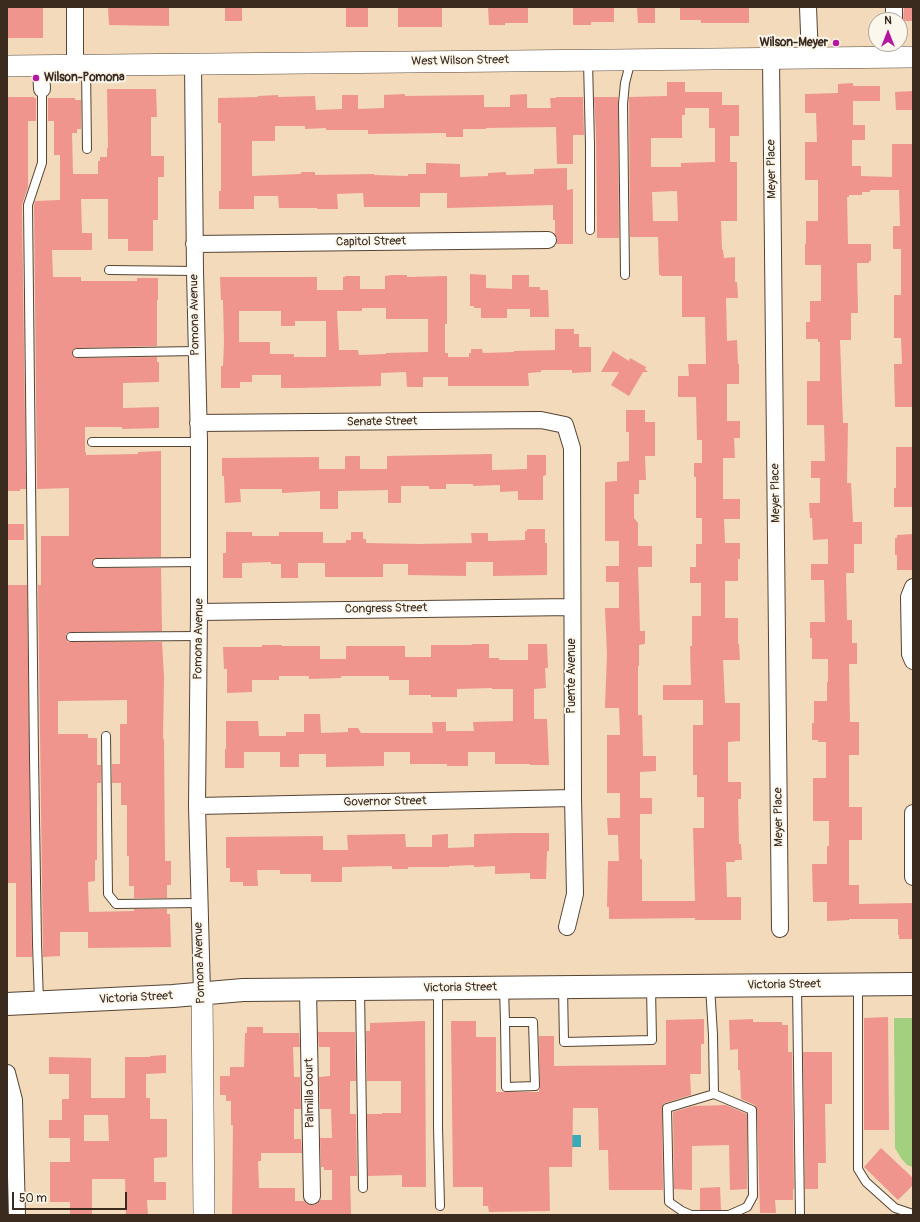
<!DOCTYPE html>
<html>
<head>
<meta charset="utf-8">
<style>
  body { margin:0 }
  #map { position:relative; width:920px; height:1222px; overflow:hidden; background:#f2daba; font-family:Pangolin,sans-serif }
  canvas { display:block }
  .frame { position:absolute; inset:0; border:8px solid #3b2a1e; pointer-events:none }
  .north { position:absolute; left:868px; top:12px; width:40px; height:40px; box-sizing:border-box; background:#fbf7ec; border:1px solid #aea59a; border-radius:50%; rotate:0deg; font-size:11px; font-weight:700; line-height:16px; text-align:center; color:#3b2a1e }
  .north::after { content:''; display:block; margin:auto; width:14px; height:18px; background:#b5179e; clip-path:polygon(50% 0,100% 100%,50% 72%,0 100%) }
  .scale { position:absolute; left:12px; top:1192px; width:115px; height:18px; box-sizing:border-box; border:2px solid #3b2a1e; border-top:0; padding-left:5px; font-size:12px; line-height:14px; white-space:nowrap; color:#3b2a1e; -webkit-text-stroke:3px #fbf7ec; paint-order:stroke }
</style>
</head>
<body>
<div id="map">
<canvas width="920" height="1222"></canvas>
<div class="frame"></div>
<div class="north">N</div>
<div class="scale">50 m</div>
</div>
<script>
const ctx = document.querySelector('canvas').getContext('2d');
ctx.lineJoin = 'round';
function paint(path, color) {
  ctx.fillStyle = color;
  ctx.fill(path, 'evenodd');
}
function shape(rows) {
  const path = new Path2D();
  for (const r of rows) {
    path.moveTo(r[0], r[1]);
    for (let i = 2; i < r.length; i += 2) path.lineTo(r[i], r[i + 1]);
  }
  return path;
}
function strokePath(path, color, width, dash) {
  ctx.strokeStyle = color;
  ctx.lineWidth = width;
  ctx.lineCap = dash ? 'butt' : 'round';
  ctx.setLineDash(dash || []);
  ctx.stroke(path);
}
function write(font, color, halo, rows, align = 'center') {
  ctx.font = font + ' Pangolin,sans-serif';
  ctx.lineWidth = 4;
  ctx.setLineDash([]);
  ctx.textBaseline = 'middle';
  ctx.strokeStyle = halo;
  ctx.fillStyle = color;
  for (const [text, x, y, turn = 0] of rows) {
    ctx.save();
    ctx.translate(x, y);
    ctx.rotate((+turn || 0) * Math.PI / 180);
    ctx.textAlign = isNaN(turn) ? turn : align;
    if (halo) ctx.strokeText(text, 0, 0);
    ctx.fillText(text, 0, 0);
    ctx.restore();
  }
}
paint(shape([
  [894,1018,913,1018,913,1167,907,1165,901,1158,895,1148]
]), '#a3d07e');
paint(shape([
  [560,1135,581,1135,581,1147,560,1147]
]), '#3aabb6');
paint(shape([
  [7,7,43,7,43,38,7,38],
  [108,7,169,7,169,26,109,25],
  [225,7,242,7,242,21,225,21],
  [346,7,368,7,368,27,346,27],
  [398,7,442,7,442,27,398,27],
  [488,7,528,7,528,23,505,23,505,25,489,25],
  [573,7,614,7,614,22,591,22,591,25,573,25],
  [637,7,655,7,655,23,638,23],
  [680,7,749,7,749,23,701,23,701,20,680,20],
  [904,7,913,7,913,21,903,21],
  [667,82,685,82,685,92,722,92,722,105,739,105,739,136,730,136,730,162,737,162,737,221,721,221,722,250,723,250,724,258,735,257,735,282,737,282,738,298,726,298,727,341,737,340,738,364,739,364,739,384,727,384,727,421,740,421,740,438,734,438,735,458,723,458,723,499,740,499,740,519,724,519,725,543,740,543,740,559,738,559,738,581,725,581,725,618,738,618,738,644,739,644,740,660,723,660,725,703,740,703,740,741,728,742,728,782,741,782,741,799,738,799,739,844,741,844,742,860,735,860,735,862,726,862,727,897,741,897,741,920,695,920,695,918,609,919,609,907,607,907,608,861,619,861,618,835,608,835,607,818,620,818,620,793,607,793,607,735,620,735,619,708,605,708,607,654,605,608,619,608,619,582,606,582,606,566,619,566,619,541,605,541,605,482,617,481,617,462,629,461,629,432,626,432,626,410,645,410,645,422,655,422,655,456,645,456,646,480,639,480,639,494,634,494,634,518,638,523,638,546,652,546,652,567,638,567,640,631,645,631,645,644,639,645,639,666,638,666,638,715,642,715,643,756,656,756,656,771,640,772,640,798,652,798,652,814,640,814,640,859,642,859,642,901,695,901,693,828,704,828,704,797,697,797,697,775,693,775,693,725,703,725,703,700,663,700,663,685,691,685,690,646,692,646,692,616,701,616,701,583,690,583,690,567,696,567,696,544,702,544,702,518,696,518,696,477,694,477,694,463,702,463,702,440,697,440,696,397,678,397,678,376,689,376,688,364,706,364,705,317,682,317,682,276,661,276,661,275,659,275,658,237,630,237,629,97,667,96],
  [685,108,709,108,709,128,715,128,715,162,681,163,681,167,651,167,651,138,682,138,682,115,685,115],
  [677,191,678,221,653,221,652,192],
  [853,83,853,86,880,86,880,101,853,101,853,125,865,125,865,140,852,140,852,166,861,166,861,176,892,177,892,144,912,144,912,147,913,147,913,407,895,407,894,364,902,364,901,338,894,338,894,295,901,295,901,249,893,249,893,226,900,226,899,190,870,190,870,192,862,192,862,195,849,195,849,197,847,197,848,244,871,244,871,261,869,261,869,263,857,263,858,313,851,313,851,340,840,340,843,423,848,423,847,483,851,483,853,522,862,522,862,544,854,544,854,573,846,573,847,620,852,620,852,643,857,643,857,664,849,664,850,722,859,722,859,755,849,755,849,807,862,807,862,840,849,840,849,885,859,885,859,904,913,903,913,939,899,939,899,935,898,935,898,919,849,919,849,920,827,921,827,902,813,902,812,864,827,864,827,846,829,846,829,821,813,821,813,778,826,778,826,742,818,742,818,740,812,740,812,723,814,723,814,701,827,701,827,682,828,682,828,659,812,659,812,638,810,638,810,622,825,622,824,580,811,580,811,564,828,564,828,539,813,540,812,518,810,518,809,503,820,503,820,478,811,478,811,461,825,461,824,425,807,425,807,381,820,381,820,342,818,342,818,339,806,339,806,322,810,322,810,301,821,301,821,265,805,265,805,244,806,244,806,221,818,221,818,180,805,180,805,142,817,142,816,113,805,113,805,94,838,93,838,84],
  [107,89,156,89,157,117,151,117,151,156,164,156,164,177,158,177,158,220,153,220,153,251,128,251,128,239,108,239,108,199,81,199,82,233,92,233,92,250,52,250,53,277,81,277,81,281,137,281,137,278,158,278,158,300,157,300,157,346,77,348,74,349,72,353,73,356,77,358,157,357,157,362,159,362,159,382,123,383,123,408,159,407,159,428,122,429,122,427,85,427,85,452,86,452,86,455,138,454,138,452,161,451,161,557,97,558,94,559,92,563,93,566,97,568,161,568,162,631,71,632,66,634,66,637,68,642,162,642,164,677,163,739,164,739,165,861,171,861,171,885,167,885,167,898,134,898,134,886,129,886,129,856,127,856,127,805,121,805,121,783,112,783,112,764,120,764,120,724,127,724,127,700,58,701,58,734,88,734,88,738,97,738,97,765,101,765,101,783,97,783,97,860,95,860,95,881,88,882,89,912,134,911,134,909,167,909,167,914,170,914,171,947,88,948,88,932,60,932,60,956,43,957,38,585,41,585,41,536,69,536,69,488,37,489,34,206,35,201,60,200,60,155,54,155,54,121,48,121,48,98,75,98,75,100,81,100,81,129,77,129,77,133,72,133,73,174,98,174,98,161,100,161,100,157,107,157,107,148,108,148],
  [913,91,913,110,896,110,895,92],
  [405,94,405,96,484,95,484,107,510,107,510,95,527,94,527,108,551,108,550,98,556,98,556,97,583,97,584,135,573,135,573,164,557,164,556,127,486,128,486,129,463,129,463,137,446,137,446,133,368,134,368,130,326,130,326,128,305,129,305,126,275,126,275,141,252,141,252,176,301,174,301,172,315,172,315,175,374,174,374,175,408,176,408,174,426,174,426,163,460,164,460,177,488,176,488,173,506,172,506,175,534,174,534,169,567,168,567,190,573,189,573,244,556,244,557,240,555,234,555,220,553,220,553,205,447,208,447,193,420,193,420,207,364,207,363,193,337,194,338,209,317,209,317,208,279,208,278,196,254,196,254,209,219,209,219,191,221,191,221,123,218,123,218,98,258,97,258,96,278,95,278,97,315,96,316,110,342,109,342,95,358,95,358,109,384,108,384,95],
  [7,97,34,97,34,98,36,98,36,121,28,121,28,187,22,205,26,489,20,489,20,491,7,491],
  [594,97,618,97,619,238,597,238,596,135],
  [470,274,486,275,486,288,512,289,512,275,529,275,529,287,540,287,540,290,548,290,549,317,530,317,530,309,507,309,507,318,481,318,481,308,474,308,474,306,470,306],
  [391,275,407,275,407,277,447,276,447,324,445,324,445,353,448,353,448,357,469,357,469,353,471,353,471,349,482,349,483,353,514,352,514,351,555,350,555,329,574,329,574,334,579,334,579,347,591,347,591,372,572,373,572,370,541,370,541,372,528,373,529,386,448,386,448,377,423,377,423,387,407,387,406,372,381,373,381,386,297,388,281,388,281,375,252,375,252,382,240,382,240,388,221,388,221,366,223,366,224,343,223,300,221,300,220,277,317,277,317,290,343,290,343,277,345,277,345,276,360,276,360,289,385,289,385,276],
  [362,308,386,308,386,319,428,319,428,352,386,353,386,354,359,355,358,350,339,350,337,311,362,311],
  [239,311,281,311,281,326,295,326,295,321,326,321,326,357,294,357,294,354,270,354,270,342,239,342],
  [613,351,629,361,630,358,646,367,645,369,648,372,643,372,629,396,611,385,619,372,601,372],
  [896,447,913,447,913,507,894,507,894,488,896,488],
  [492,454,492,470,527,469,527,455,546,455,546,475,543,476,543,500,518,500,518,491,500,492,500,485,473,486,473,484,446,484,446,489,429,489,429,486,401,486,401,503,388,503,388,490,338,491,338,509,320,509,320,491,282,493,282,489,240,489,241,502,225,503,224,476,222,476,222,458,319,457,319,469,345,469,345,457,346,456,360,456,360,469,387,469,387,456],
  [7,524,24,524,24,540,7,540],
  [527,529,545,529,545,543,547,543,547,575,493,576,493,562,466,562,466,576,408,575,408,564,383,564,383,577,325,577,325,563,298,563,298,578,281,578,281,564,271,564,271,562,242,563,242,578,223,578,223,553,226,553,226,532,252,532,252,536,279,536,279,532,323,532,323,543,346,543,346,540,351,540,351,532,363,532,363,539,366,539,366,543,419,544,472,543,471,533,488,533,488,541,525,540,525,531,527,531],
  [913,534,913,570,897,570,897,555,895,555,895,538,897,538,897,535],
  [7,585,27,585,32,957,16,957,16,883,7,883],
  [472,644,489,644,489,658,499,658,499,660,528,660,528,644,547,644,548,668,545,668,546,688,534,689,534,719,547,719,549,765,530,765,530,764,495,764,495,752,468,752,468,766,447,766,447,764,410,764,410,752,384,752,384,766,326,767,326,754,299,754,299,767,280,767,280,752,244,752,244,768,225,768,225,749,226,749,226,721,258,721,259,736,286,736,286,732,304,732,304,714,320,714,321,733,348,732,348,728,358,728,361,733,433,733,432,722,446,722,446,731,474,731,473,722,513,721,513,689,492,689,492,688,457,689,457,697,431,697,431,695,409,695,409,680,389,680,389,676,341,676,341,678,309,679,309,676,279,676,279,680,252,680,252,692,227,693,227,669,224,669,223,647,262,647,262,645,282,645,282,646,320,646,320,659,346,659,346,646,405,646,405,657,431,657,431,645,472,645],
  [516,833,549,833,549,851,547,851,546,879,530,879,530,873,495,874,495,866,474,867,474,865,449,866,449,867,408,867,408,869,392,869,392,866,342,867,342,882,311,882,311,874,280,874,280,870,257,870,258,886,243,886,243,882,230,882,230,868,226,868,226,837,323,836,323,850,348,850,347,835,405,834,406,847,432,847,432,835,448,834,448,848,474,847,474,834],
  [888,1017,889,1130,864,1130,864,1018],
  [704,1019,704,1044,701,1044,701,1074,690,1074,691,1095,665,1103,663,1104,662,1108,663,1190,609,1190,608,1150,599,1150,598,1108,573,1108,572,1167,549,1167,550,1211,489,1212,488,1206,483,1206,483,1187,453,1187,451,1021,476,1021,476,1037,496,1037,496,1092,539,1092,540,1086,539,1036,554,1036,554,1066,666,1065,666,1020],
  [753,1019,753,1022,782,1022,782,1025,788,1025,788,1052,792,1052,794,1189,793,1189,793,1200,775,1200,776,1213,760,1213,757,1110,755,1105,741,1099,740,1070,738,1070,738,1049,730,1050,729,1020],
  [425,1021,426,1187,402,1187,402,1175,368,1176,367,1114,382,1114,382,1113,401,1113,401,1081,367,1081,366,1031,370,1031,370,1023],
  [247,1027,263,1027,263,1033,299,1033,300,1047,293,1047,294,1077,300,1077,301,1109,294,1109,294,1139,301,1139,302,1153,261,1153,261,1161,258,1161,259,1188,295,1188,295,1201,304,1201,307,1204,312,1205,317,1204,320,1200,332,1200,332,1170,324,1170,324,1167,321,1167,320,1138,332,1138,331,1109,320,1109,319,1077,330,1076,330,1047,319,1047,318,1032,355,1032,356,1081,350,1081,350,1114,356,1114,357,1176,350,1176,351,1214,232,1215,233,1125,231,1125,231,1101,226,1101,226,1095,220,1095,220,1076,230,1076,230,1067,244,1067,245,1033,247,1033],
  [803,1052,832,1052,832,1104,825,1104,826,1163,818,1163,818,1189,805,1189],
  [166,1055,166,1073,146,1074,146,1098,150,1098,150,1119,167,1119,167,1157,154,1158,154,1182,166,1182,166,1200,147,1200,148,1215,126,1215,125,1179,92,1179,92,1215,70,1215,70,1202,50,1202,50,1162,70,1162,70,1138,49,1138,49,1120,62,1120,62,1099,69,1099,69,1074,49,1074,49,1057,91,1058,91,1098,125,1098,125,1057,150,1057,150,1056],
  [84,1115,108,1115,109,1141,84,1141],
  [726,1105,747,1114,747,1189,730,1190,729,1145,692,1146,692,1190,674,1189,673,1112,694,1106],
  [881,1148,913,1178,913,1185,898,1200,864,1167],
  [720,1187,721,1210,700,1210,700,1188]
]), '#ef958d');
const service = shape([
  [588,61,590,145,590,230],
  [86,66,87,149],
  [109,270,195,271],
  [625,275,623,104,625,83,631,60],
  [77,353,196,351],
  [92,442,199,442],
  [97,563,199,562],
  [71,637,199,636],
  [106,736,108,894,116,904,198,903],
  [858,985,858,1169,866,1182,895,1208,913,1214],
  [710,986,713,1035,714,1094],
  [797,986,800,1215],
  [504,988,505,1022,506,1087,535,1086,533,1022,505,1022],
  [563,988,564,1042,652,1040,651,988],
  [438,989,438,1127,440,1206],
  [360,990,363,1188],
  [39,1002,37,943,34,757,28,205,42,163,42,89],
  [714,1094,752,1110,753,1196,747,1207,729,1215,691,1215,682,1211,669,1202,667,1108,714,1094]
]);
const minor = shape([
  [75,7,75,65],
  [808,7,810,58],
  [894,7,894,20],
  [771,58,780,929],
  [193,64,195,271,199,442,199,612,197,806,202,994],
  [41,65,42,89],
  [194,244,548,240],
  [198,423,541,420,565,425,572,448,573,798,575,894,567,927],
  [913,587,909,597,910,654,913,661],
  [199,612,572,607],
  [197,806,573,798],
  [913,813,913,877],
  [308,990,312,1196],
  [7,1073,14,1100,17,1215]
]);
const tertiary = shape([
  [7,66,913,57],
  [202,994,204,1215]
]);
const secondary = shape([
  [7,1004,173,996,243,990,913,984]
]);
strokePath(service, '#564435', 10);
strokePath(minor, '#564435', 18);
strokePath(tertiary, '#564435', 22);
strokePath(secondary, '#564435', 24);
strokePath(service, '#fff', 8);
strokePath(minor, '#fff', 16);
strokePath(tertiary, '#fff', 21);
strokePath(secondary, '#fff', 22);
for (const [x, y, r, color] of [
  [836,43,4,"#b5179e"],
  [36,78,4,"#b5179e"]
]) {
  const dot = new Path2D();
  dot.arc(x, y, r, 0, 2 * Math.PI);
  ctx.fillStyle = color;
  ctx.fill(dot);
  strokePath(dot, '#fbf7ec', 1.5);
}
write('bold 12px', '#3b2a1e', '#fbf7ec', [
  ["Wilson-Meyer",828,43],
  ["Wilson-Pomona",44,78,"left"]
], 'right');
write('12px', '#3b2a1e', '#fbf7ec', [
  ["West Wilson Street",460,61,-1],
  ["Meyer Place",772,169,-91],
  ["Capitol Street",371,242,-1],
  ["Pomona Avenue",195,315,-91],
  ["Senate Street",382,422,-1],
  ["Meyer Place",776,493,-91],
  ["Congress Street",386,609,-1],
  ["Pomona Avenue",199,639,-89],
  ["Puente Avenue",572,676,-90],
  ["Governor Street",385,802,-1],
  ["Meyer Place",779,817,-91],
  ["Pomona Avenue",200,963,-92],
  ["Victoria Street",784,985,-1],
  ["Victoria Street",460,988,-1],
  ["Victoria Street",136,998,-3],
  ["Palmilla Court",310,1093,-91]
]);
</script>
</body>
</html>
